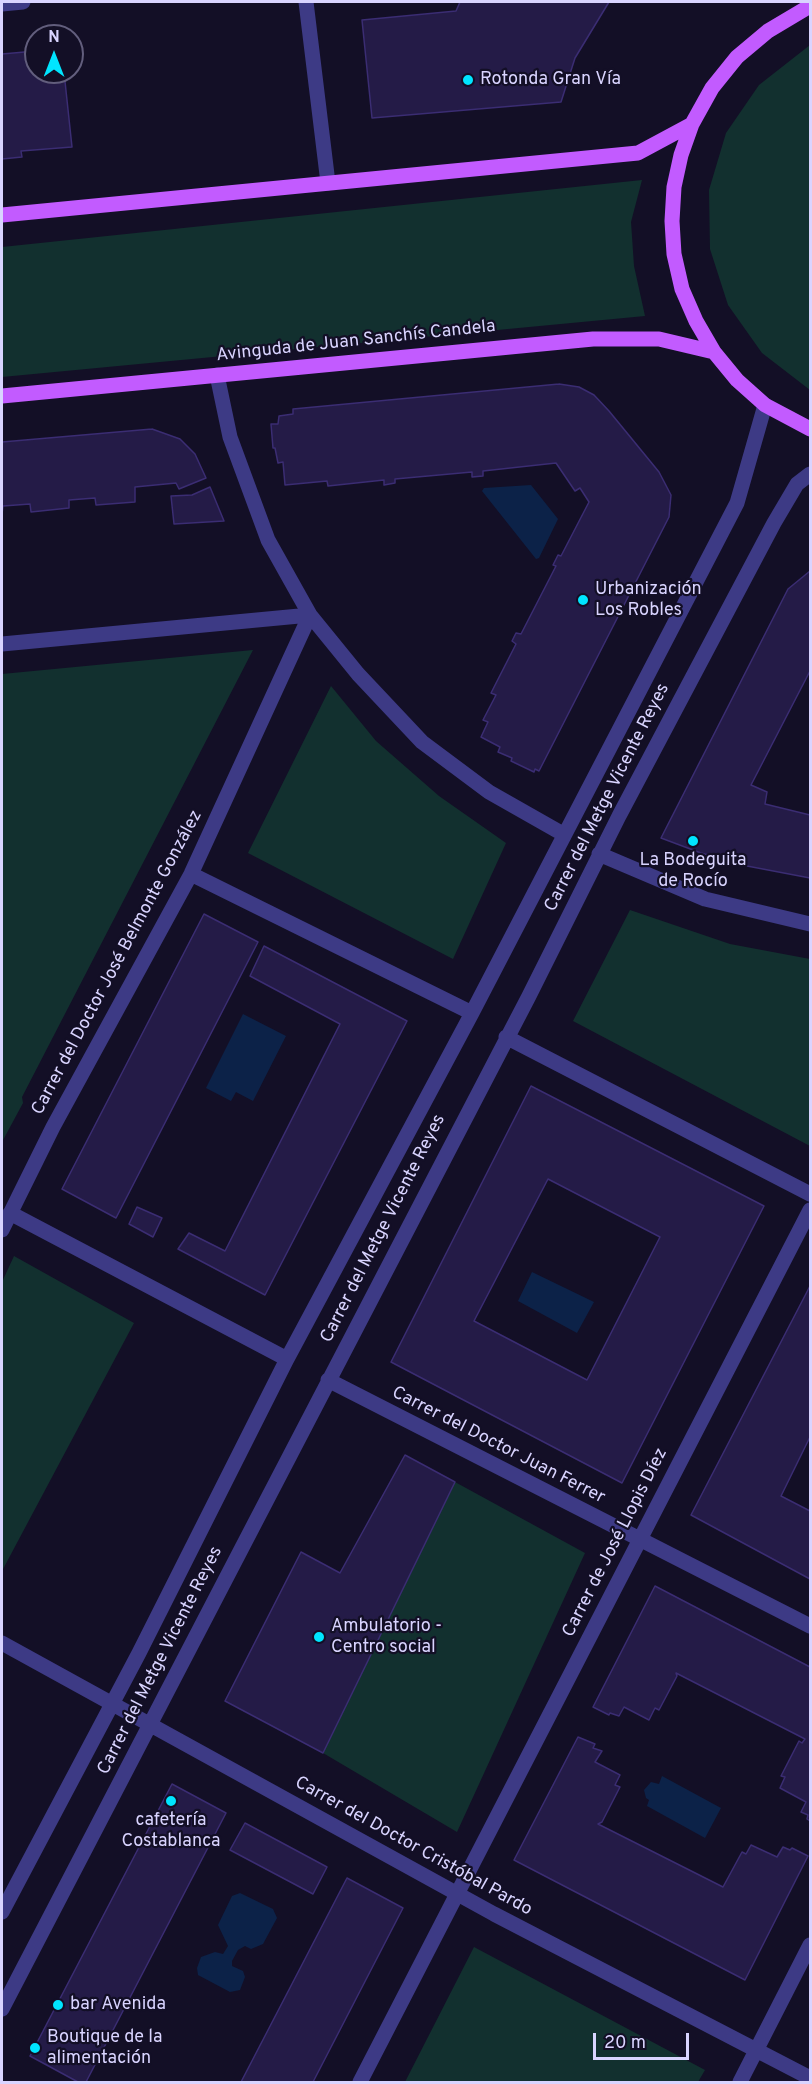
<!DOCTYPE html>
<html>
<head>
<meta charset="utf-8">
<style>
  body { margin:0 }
  #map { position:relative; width:812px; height:2084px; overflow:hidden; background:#130f26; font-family:Overpass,sans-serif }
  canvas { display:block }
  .frame { position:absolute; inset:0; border:3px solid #d9d4ff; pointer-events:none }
  .north { position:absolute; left:24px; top:24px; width:60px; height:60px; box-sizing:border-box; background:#130f26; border:2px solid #625e7d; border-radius:50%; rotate:0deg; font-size:16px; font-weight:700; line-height:24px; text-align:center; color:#d9d4ff }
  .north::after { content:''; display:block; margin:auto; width:21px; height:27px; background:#00e5ff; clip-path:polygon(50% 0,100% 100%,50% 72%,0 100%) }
  .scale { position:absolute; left:593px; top:2033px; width:96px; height:27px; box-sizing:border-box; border:3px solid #d9d4ff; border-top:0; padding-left:8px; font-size:18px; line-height:21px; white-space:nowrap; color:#d9d4ff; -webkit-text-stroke:4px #130f26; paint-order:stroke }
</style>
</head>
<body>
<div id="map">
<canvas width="812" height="2084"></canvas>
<div class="frame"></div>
<div class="north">N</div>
<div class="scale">20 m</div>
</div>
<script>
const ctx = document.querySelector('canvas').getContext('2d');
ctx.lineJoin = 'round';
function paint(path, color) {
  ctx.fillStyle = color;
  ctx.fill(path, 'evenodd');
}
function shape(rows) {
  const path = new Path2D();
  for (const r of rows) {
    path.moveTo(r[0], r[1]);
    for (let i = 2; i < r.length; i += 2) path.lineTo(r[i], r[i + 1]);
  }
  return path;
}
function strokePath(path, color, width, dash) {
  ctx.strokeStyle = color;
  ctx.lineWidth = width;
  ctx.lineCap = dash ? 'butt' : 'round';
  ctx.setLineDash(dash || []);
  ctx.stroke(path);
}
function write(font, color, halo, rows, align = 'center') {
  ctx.font = font + ' Overpass,sans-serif';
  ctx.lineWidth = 4.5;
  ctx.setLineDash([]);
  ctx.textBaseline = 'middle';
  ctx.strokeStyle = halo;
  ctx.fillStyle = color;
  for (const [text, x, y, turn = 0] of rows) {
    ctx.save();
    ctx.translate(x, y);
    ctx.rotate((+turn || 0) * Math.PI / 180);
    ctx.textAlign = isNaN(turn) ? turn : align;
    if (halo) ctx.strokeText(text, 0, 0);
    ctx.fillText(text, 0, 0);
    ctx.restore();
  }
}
paint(shape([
  [810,45,810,390,762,353,728,305,710,249,709,190,726,133,759,85],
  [642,180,631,222,634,266,645,316,2,377,2,247],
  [253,650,22,1097,23,1103,2,1142,2,674],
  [331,686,376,741,439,796,506,843,453,959,248,853],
  [630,910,730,944,810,959,810,1146,573,1021],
  [14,1256,134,1323,2,1571,2,1282],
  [455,1482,585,1553,457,1832,323,1753],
  [474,1947,705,2070,698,2082,405,2082]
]), '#12302f');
paint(shape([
  [531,485,558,519,539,558,536,559,482,491,484,488],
  [243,1014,286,1036,253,1101,236,1092,231,1101,206,1088],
  [532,1272,594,1302,577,1333,518,1301],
  [662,1776,721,1808,705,1838,647,1806,649,1800,646,1798,644,1790,651,1782,659,1784],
  [240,1893,273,1909,277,1918,263,1944,251,1949,245,1946,238,1950,232,1961,232,1966,243,1971,245,1977,240,1990,230,1992,198,1975,197,1968,201,1957,215,1952,223,1954,228,1946,218,1925,232,1896]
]), '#0c2248');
const building = shape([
  [460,2,609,2,575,58,561,102,372,118,362,20,456,11,460,2],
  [36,51,36,72,64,72,72,147,21,151,22,157,2,159,2,54,36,51],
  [559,384,579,387,594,395,609,411,659,472,671,495,669,517,539,771,535,769,534,772,511,761,512,758,498,752,500,747,481,737,488,722,483,720,496,695,491,693,516,644,512,641,516,633,521,634,556,566,553,565,558,555,561,556,589,502,580,488,575,491,556,463,483,471,483,476,472,477,472,472,395,479,395,483,384,485,384,480,328,486,327,481,285,485,283,462,278,463,275,448,273,448,271,424,278,424,279,416,293,414,293,409,559,384],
  [152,429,180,439,195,454,206,478,179,489,176,483,135,487,135,502,96,505,95,498,69,500,69,508,31,512,30,504,3,506,2,514,2,442,152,429],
  [210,487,224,521,174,524,171,496,192,495,210,487],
  [810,571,810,671,751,785,767,792,765,804,810,815,810,878,747,866,701,853,661,838,788,589,810,571],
  [204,914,258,942,116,1218,62,1189,204,914],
  [264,946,407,1021,265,1295,178,1249,189,1233,225,1251,340,1024,250,976,264,946],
  [531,1086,764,1206,622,1483,391,1362,531,1086],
  [548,1179,660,1237,587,1380,474,1321,548,1179],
  [137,1207,162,1218,153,1237,129,1224,137,1207],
  [810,1286,810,1437,781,1496,810,1511,810,1579,691,1515,810,1286],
  [405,1455,455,1482,323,1753,225,1701,301,1552,340,1573,405,1455],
  [655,1586,810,1667,810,1821,807,1819,808,1815,801,1812,806,1802,780,1788,785,1777,781,1776,799,1741,802,1743,805,1739,676,1673,677,1676,659,1710,655,1708,649,1720,624,1707,619,1716,610,1713,609,1715,593,1707,655,1586],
  [578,1737,595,1744,593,1748,602,1751,595,1762,620,1775,615,1785,620,1787,602,1822,598,1824,723,1887,742,1852,746,1854,751,1845,777,1857,783,1847,790,1850,792,1848,808,1856,745,1980,514,1860,578,1737],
  [172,1784,226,1813,86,2082,78,2082,30,2056,172,1784],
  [245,1823,327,1867,313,1894,230,1850,245,1823],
  [347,1878,403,1908,313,2082,241,2082,347,1878]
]);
paint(building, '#241b47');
strokePath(building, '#3b2d73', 1.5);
strokePath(shape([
  [306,2,328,183],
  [2,4,23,2],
  [217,375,230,437,268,540,310,615,358,674,422,742,489,792,563,834],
  [2,644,310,615,191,874,53,1127,2,1230],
  [599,854,705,899,810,924],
  [191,874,472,1013],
  [506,1037,810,1194],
  [10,1213,287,1359],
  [328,1380,810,1626],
  [2,1643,494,1914,810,2078],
  [2,1912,139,1653,287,1359,472,1013,737,503,765,405],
  [2,2009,529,996,619,816,774,523,797,484,810,474],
  [360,2082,810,1210],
  [740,2082,810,1945]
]), '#3d3a85', 15);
strokePath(shape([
  [810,6,768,31,737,57,712,88,692,124,681,155,674,187,672,221,674,254,682,289,696,321,714,352,737,380,765,405,810,429],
  [2,215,638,153,692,124],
  [2,396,593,339,659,339,714,352]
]), '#c25bff', 15);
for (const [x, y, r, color] of [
  [468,80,6,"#00e5ff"],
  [583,600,6,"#00e5ff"],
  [693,841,6,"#00e5ff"],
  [319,1637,6,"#00e5ff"],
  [171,1801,6,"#00e5ff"],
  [58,2005,6,"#00e5ff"],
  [35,2048,6,"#00e5ff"]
]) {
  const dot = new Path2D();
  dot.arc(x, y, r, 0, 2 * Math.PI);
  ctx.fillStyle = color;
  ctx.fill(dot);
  strokePath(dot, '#130f26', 2);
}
write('18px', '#d9d4ff', '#130f26', [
  ["Rotonda Gran Vía",480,80],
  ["Urbanización",595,590],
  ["Los Robles",595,611],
  ["La Bodeguita",693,861,"center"],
  ["de Rocío",693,882,"center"],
  ["Ambulatorio -",331,1627],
  ["Centro social",331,1648],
  ["cafetería",171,1821,"center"],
  ["Costablanca",171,1842,"center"],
  ["bar Avenida",70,2005],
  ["Boutique de la",47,2038],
  ["alimentación",47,2059]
], 'left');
write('18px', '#d9d4ff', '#130f26', [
  ["Avinguda de Juan Sanchís Candela",356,342,-6],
  ["Carrer del Metge Vicente Reyes",608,798,-63],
  ["Carrer del Doctor José Belmonte González",118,963,-62],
  ["Carrer del Metge Vicente Reyes",384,1229,-63],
  ["Carrer del Doctor Juan Ferrer",498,1446,27],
  ["Carrer de José Llopis Díez",616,1543,-63],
  ["Carrer del Metge Vicente Reyes",161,1661,-63],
  ["Carrer del Doctor Cristóbal Pardo",413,1847,29]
]);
</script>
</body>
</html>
